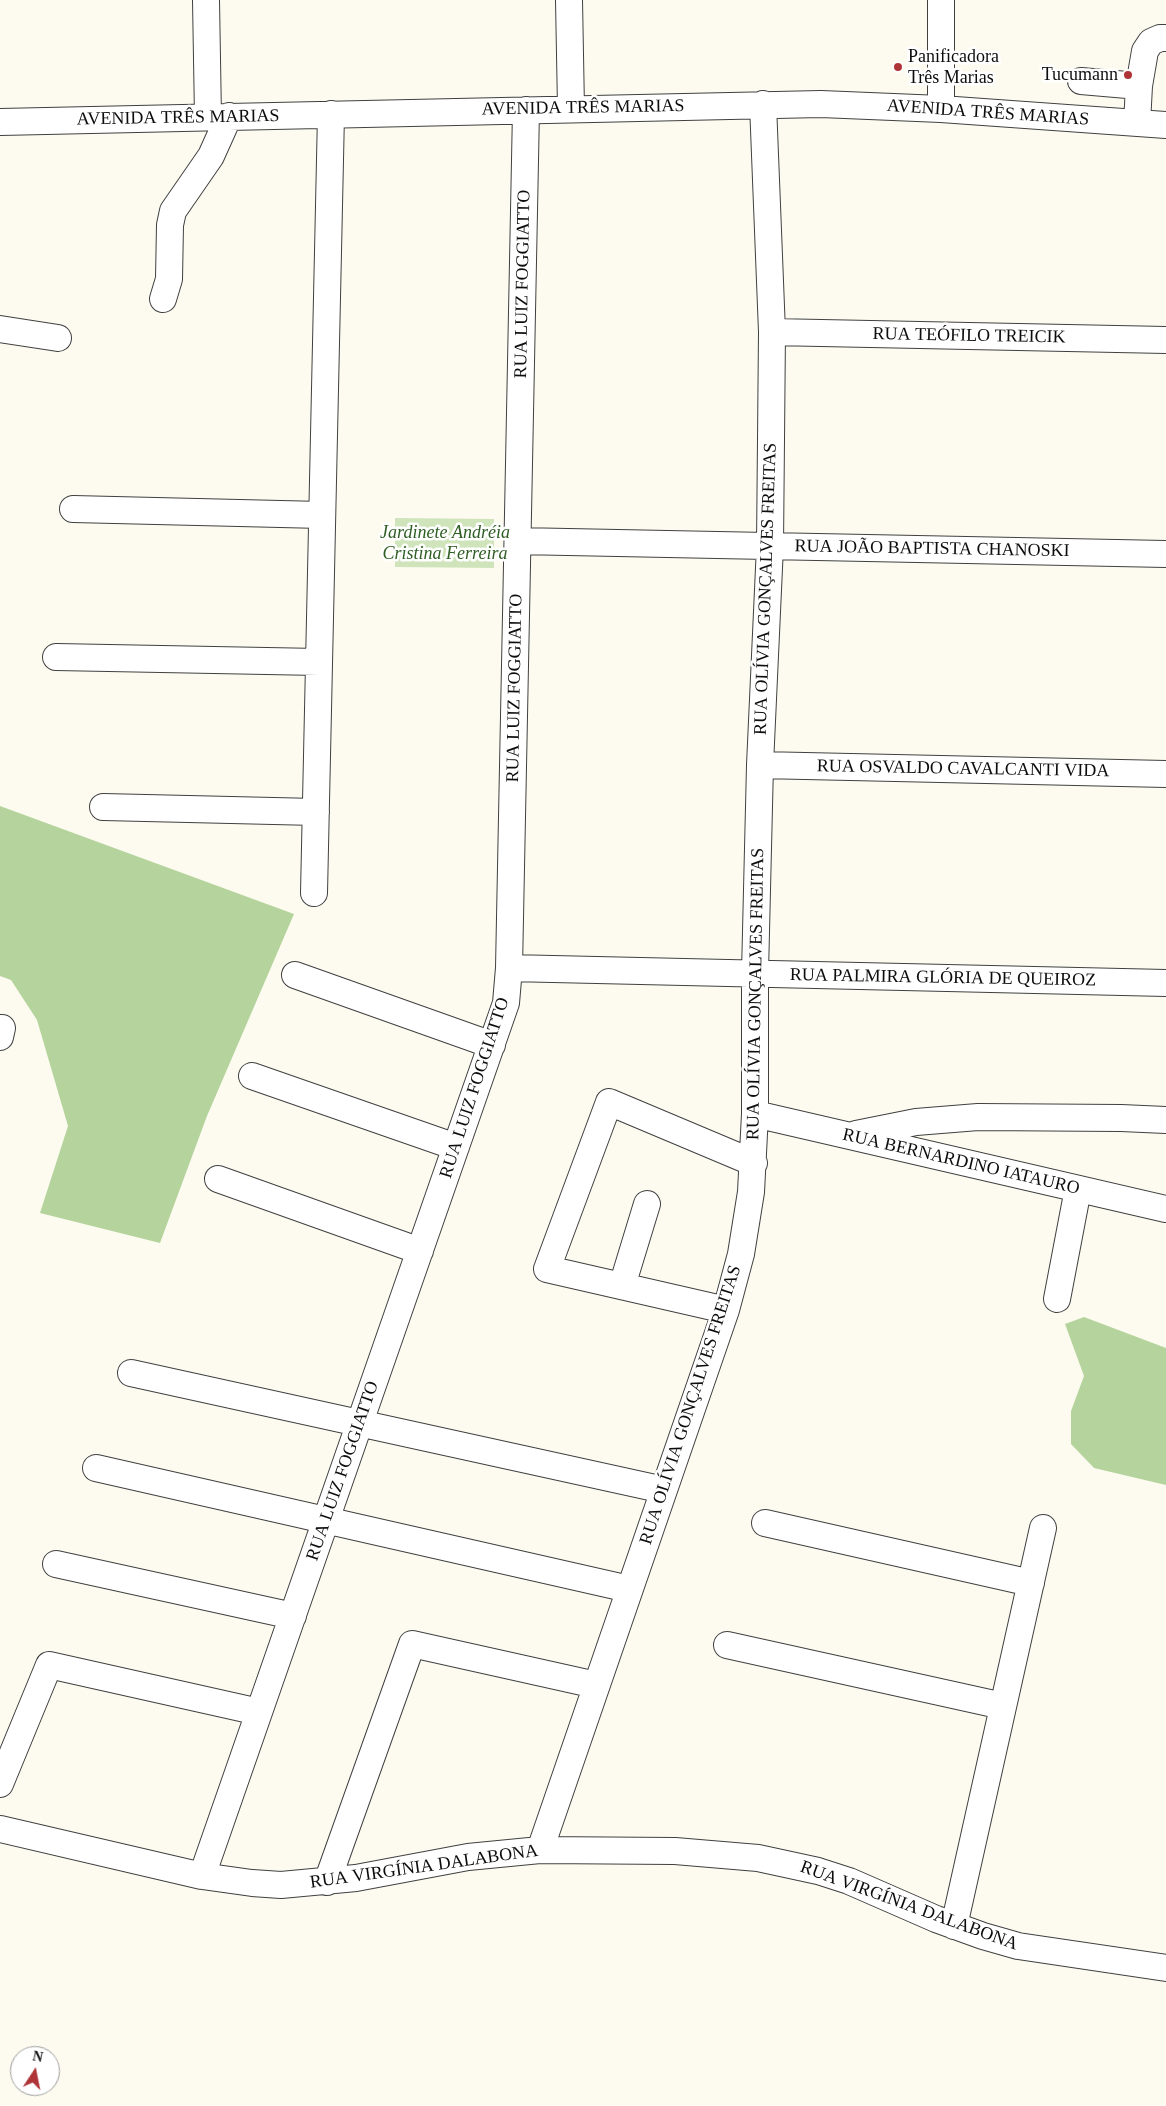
<!DOCTYPE html>
<html>
<head>
<meta charset="utf-8">
<style>
  body { margin:0 }
  #map { position:relative; width:1166px; height:2106px; overflow:hidden; background:#fdfbef; font-family:"Times New Roman",serif }
  canvas { display:block }
  .north { position:absolute; left:10px; top:2046px; width:50px; height:50px; box-sizing:border-box; background:#fff; border:1px solid #9e9e9e; border-radius:50%; rotate:11deg; font-size:14px; font-weight:700; line-height:20px; text-align:center; color:#0d0d0d }
  .north::after { content:''; display:block; margin:auto; width:18px; height:22px; background:#af3438; clip-path:polygon(50% 0,100% 100%,50% 72%,0 100%) }
</style>
</head>
<body>
<div id="map">
<canvas width="1166" height="2106"></canvas>
<div class="north">N</div>
</div>
<script>
const ctx = document.querySelector('canvas').getContext('2d');
ctx.lineJoin = 'round';
function paint(path, color) {
  ctx.fillStyle = color;
  ctx.fill(path, 'evenodd');
}
function shape(rows) {
  const path = new Path2D();
  for (const r of rows) {
    path.moveTo(r[0], r[1]);
    for (let i = 2; i < r.length; i += 2) path.lineTo(r[i], r[i + 1]);
  }
  return path;
}
function strokePath(path, color, width, dash) {
  ctx.strokeStyle = color;
  ctx.lineWidth = width;
  ctx.lineCap = dash ? 'butt' : 'round';
  ctx.setLineDash(dash || []);
  ctx.stroke(path);
}
function write(font, color, halo, rows, align = 'center') {
  ctx.font = font + ' "Times New Roman",serif';
  ctx.lineWidth = 5;
  ctx.setLineDash([]);
  ctx.textBaseline = 'middle';
  ctx.strokeStyle = halo;
  ctx.fillStyle = color;
  for (const [text, x, y, turn = 0] of rows) {
    ctx.save();
    ctx.translate(x, y);
    ctx.rotate((+turn || 0) * Math.PI / 180);
    ctx.textAlign = isNaN(turn) ? turn : align;
    if (halo) ctx.strokeText(text, 0, 0);
    ctx.fillText(text, 0, 0);
    ctx.restore();
  }
}
paint(shape([
  [395,518,494,519,494,568,395,567]
]), '#d0e4bc');
paint(shape([
  [0,806,294,914,207,1116,160,1243,40,1213,68,1126,37,1020,11,980,0,976],
  [1084,1317,1166,1348,1166,1485,1094,1468,1071,1444,1071,1411,1084,1376,1065,1324]
]), '#b5d49d');
const minor = shape([
  [206,0,208,117],
  [569,0,571,108],
  [941,0,941,109],
  [1081,81,1139,86],
  [0,122,821,104,941,109,1166,125],
  [1137,123,1139,86,1145,51,1151,42,1160,38,1166,38],
  [163,299,169,279,170,225,173,211,211,156,229,116],
  [0,329,58,338],
  [772,332,1166,340],
  [73,509,322,515],
  [518,541,1166,554],
  [56,657,319,662],
  [760,765,1166,774],
  [103,807,316,812],
  [314,893,331,114],
  [509,968,1166,983],
  [295,975,492,1045],
  [0,1037,2,1028],
  [252,1076,456,1147],
  [755,1114,1166,1209],
  [856,1134,916,1122,978,1117,1121,1118,1166,1120],
  [218,1179,420,1251],
  [622,1286,647,1204],
  [1057,1299,1078,1189],
  [726,1310,547,1269,609,1102,754,1163],
  [131,1373,664,1490],
  [96,1468,629,1589],
  [765,1523,1031,1583],
  [56,1564,293,1616],
  [727,1645,1003,1706],
  [0,1784,49,1665,259,1712],
  [0,1829,202,1876,252,1883,281,1885,356,1878,468,1857,540,1850,675,1851,758,1858,818,1871,849,1881,936,1919,983,1936,1018,1946,1166,1968],
  [540,1850,726,1310,741,1254,751,1192,755,1114,755,973,760,765,770,546,772,332,763,104],
  [202,1876,506,1003,509,968,526,110],
  [327,1882,412,1644,596,1685],
  [954,1926,1043,1528]
]);
strokePath(minor, '#404040', 28);
strokePath(minor, '#fff', 26);
for (const [x, y, r, color] of [
  [898,67,5,"#af3438"],
  [1128,75,5,"#af3438"]
]) {
  const dot = new Path2D();
  dot.arc(x, y, r, 0, 2 * Math.PI);
  ctx.fillStyle = color;
  ctx.fill(dot);
  strokePath(dot, '#fff', 2);
}
write('18px', '#0d0d0d', '#fff', [
  ["Panificadora",908,57],
  ["Três Marias",908,78],
  ["Tucumann",1118,75,"right"]
], 'left');
write('18px', '#0d0d0d', '#fff', [
  ["AVENIDA TRÊS MARIAS",583,108,-1],
  ["AVENIDA TRÊS MARIAS",988,113,4],
  ["AVENIDA TRÊS MARIAS",178,118,-1],
  ["RUA LUIZ FOGGIATTO",523,284,-89],
  ["RUA TEÓFILO TREICIK",969,336,1],
  ["RUA JOÃO BAPTISTA CHANOSKI",932,549,1],
  ["RUA OLÍVIA GONÇALVES FREITAS",766,589,-88],
  ["RUA LUIZ FOGGIATTO",515,688,-89],
  ["RUA OSVALDO CAVALCANTI VIDA",963,769,1],
  ["RUA PALMIRA GLÓRIA DE QUEIROZ",943,978,1],
  ["RUA OLÍVIA GONÇALVES FREITAS",756,994,-89],
  ["RUA LUIZ FOGGIATTO",475,1088,-72],
  ["RUA BERNARDINO IATAURO",961,1162,13],
  ["RUA OLÍVIA GONÇALVES FREITAS",691,1405,-72],
  ["RUA LUIZ FOGGIATTO",343,1471,-71],
  ["RUA VIRGÍNIA DALABONA",424,1867,-8],
  ["RUA VIRGÍNIA DALABONA",909,1906,20]
]);
write('italic 18px', '#2f5e24', '#fff', [
  ["Jardinete Andréia",445,533],
  ["Cristina Ferreira",445,554]
]);
</script>
</body>
</html>
